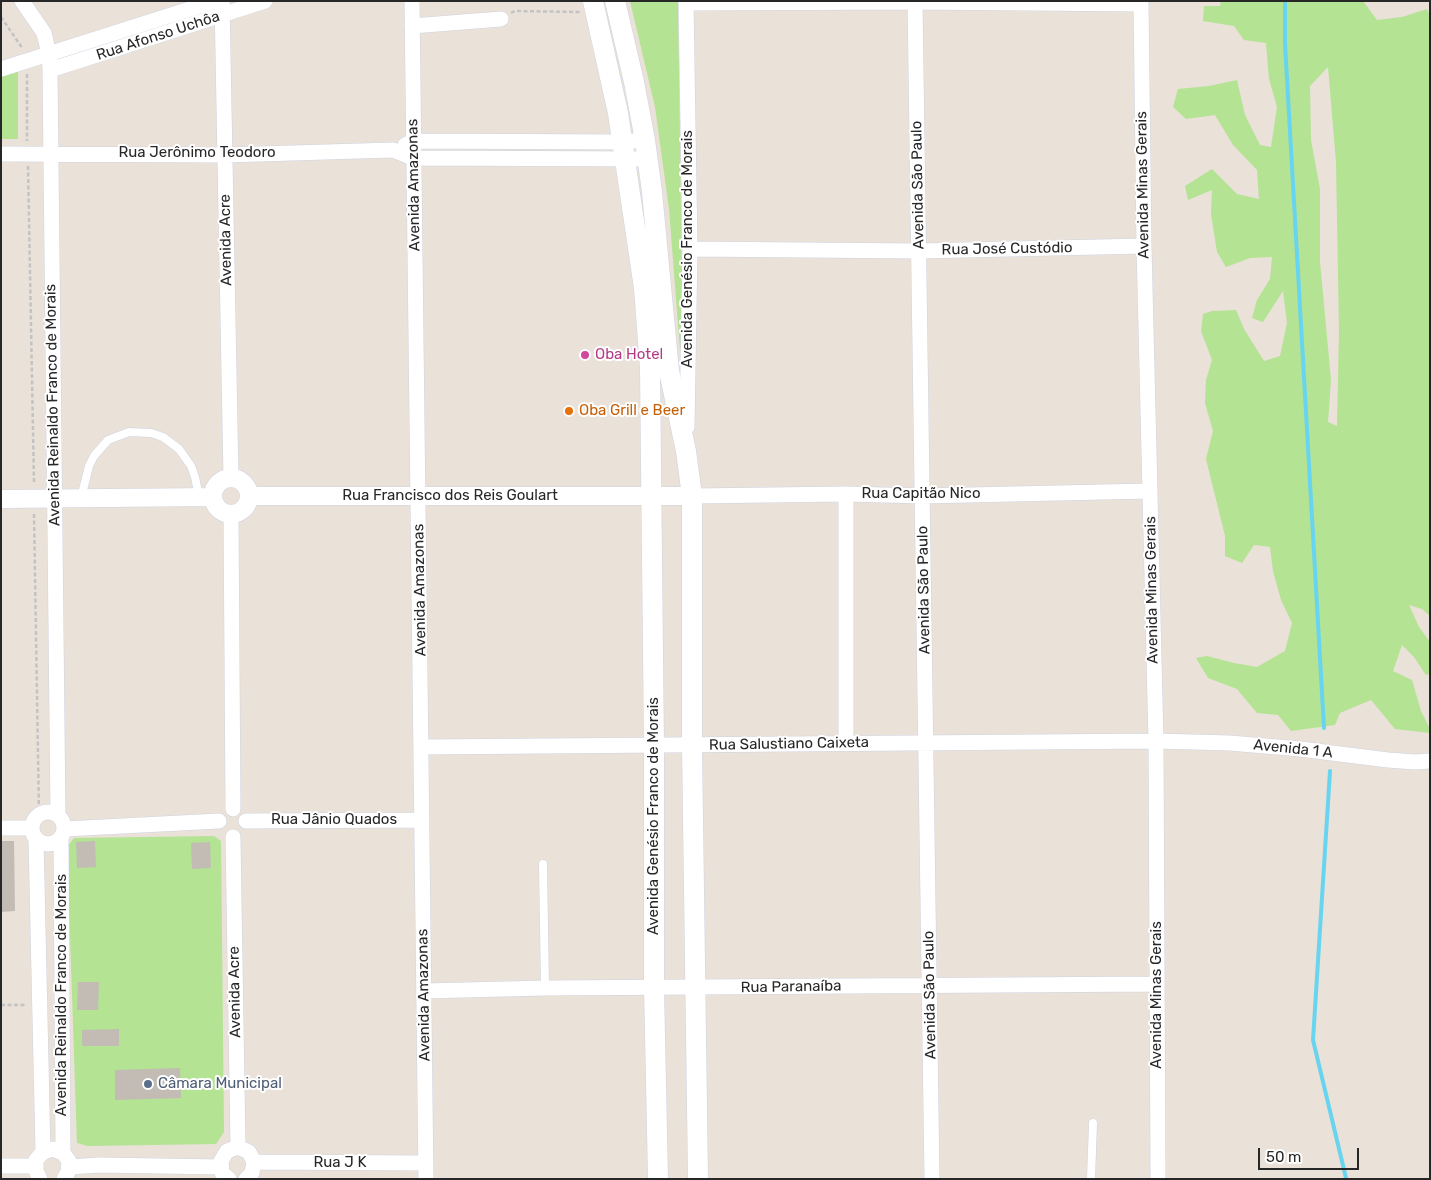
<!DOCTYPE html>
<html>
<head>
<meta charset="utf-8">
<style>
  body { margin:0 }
  #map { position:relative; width:1431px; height:1180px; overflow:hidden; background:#eae1d8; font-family:Rubik,sans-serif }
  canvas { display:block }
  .frame { position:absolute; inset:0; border:2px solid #272727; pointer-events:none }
  .scale { position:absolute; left:1258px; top:1148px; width:101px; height:22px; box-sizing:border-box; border:2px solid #272727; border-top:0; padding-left:6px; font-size:15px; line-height:18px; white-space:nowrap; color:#272727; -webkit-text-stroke:4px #fff; paint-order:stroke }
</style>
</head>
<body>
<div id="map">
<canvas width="1431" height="1180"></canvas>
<div class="frame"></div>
<div class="scale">50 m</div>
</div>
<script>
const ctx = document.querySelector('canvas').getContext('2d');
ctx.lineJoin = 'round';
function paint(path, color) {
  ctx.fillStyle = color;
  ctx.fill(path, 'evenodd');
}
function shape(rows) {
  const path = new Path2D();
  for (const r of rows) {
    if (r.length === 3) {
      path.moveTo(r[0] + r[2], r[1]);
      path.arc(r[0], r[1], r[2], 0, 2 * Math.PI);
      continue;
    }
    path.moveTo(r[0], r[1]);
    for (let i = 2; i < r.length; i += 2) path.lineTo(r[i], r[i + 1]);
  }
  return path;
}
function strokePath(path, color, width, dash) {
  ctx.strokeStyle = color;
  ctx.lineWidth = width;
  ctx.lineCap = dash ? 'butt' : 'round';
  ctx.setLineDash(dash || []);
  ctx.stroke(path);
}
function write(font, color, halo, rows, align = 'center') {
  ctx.font = font + ' Rubik,sans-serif';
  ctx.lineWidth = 4;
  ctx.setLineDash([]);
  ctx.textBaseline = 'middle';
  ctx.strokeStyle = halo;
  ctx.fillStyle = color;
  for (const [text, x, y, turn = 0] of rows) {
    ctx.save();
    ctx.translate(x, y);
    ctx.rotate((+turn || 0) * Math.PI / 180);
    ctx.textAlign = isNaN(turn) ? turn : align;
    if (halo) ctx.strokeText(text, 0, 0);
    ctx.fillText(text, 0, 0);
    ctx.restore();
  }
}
paint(shape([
  [630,1,678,1,683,349,680,350,669,209,655,107],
  [1221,1,1363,1,1377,20,1402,17,1427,9,1430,16,1430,616,1422,609,1409,605,1419,627,1430,642,1430,674,1426,675,1414,657,1402,645,1393,671,1412,680,1421,711,1430,729,1430,733,1395,729,1371,700,1340,713,1335,725,1291,731,1278,715,1257,713,1237,689,1208,678,1196,658,1207,656,1234,663,1257,667,1285,651,1292,623,1281,600,1273,571,1270,547,1254,545,1242,563,1225,556,1225,536,1206,459,1213,431,1205,403,1206,380,1212,360,1201,331,1203,314,1212,311,1236,310,1244,329,1264,361,1280,356,1287,323,1283,291,1263,322,1252,318,1257,300,1270,279,1272,257,1250,258,1226,267,1217,252,1211,214,1212,190,1188,200,1185,186,1212,169,1237,194,1259,199,1257,170,1233,145,1215,115,1186,119,1173,107,1178,89,1209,86,1237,80,1245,115,1260,145,1271,147,1277,107,1269,79,1266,43,1244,40,1234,26,1203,21,1204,6,1220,6],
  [1328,67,1336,162,1339,331,1337,426,1328,422,1331,380,1320,262,1320,189,1311,140,1310,86],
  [18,67,18,139,1,139,1,73],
  [214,836,221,841,224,1132,216,1144,88,1146,77,1143,67,847,74,838]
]), '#b3e393');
strokePath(shape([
  [1285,1,1285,44,1324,728],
  [1330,771,1313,1040,1346,1178]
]), '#68d4f0', 4);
paint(shape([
  [1,841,14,841,15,911,1,912],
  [95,841,96,867,77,868,76,842],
  [210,842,211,868,192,869,191,843],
  [78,982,99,982,98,1010,77,1010],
  [119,1029,119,1046,82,1046,82,1030],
  [180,1068,181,1098,115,1100,115,1070]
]), '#c2bcb4');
const service = shape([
  [81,498,89,466,94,456,108,440,129,432,151,433,163,437,179,449,191,466,195,477,199,497],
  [543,864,545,988],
  [1091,1179,1093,1123]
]);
const minor = shape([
  [22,1,44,33,49,54,50,70,58,815],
  [222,1,231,478],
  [412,1,426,1179],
  [686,1,690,249,687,427],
  [915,1,932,1179],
  [1141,1,1144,246,1156,741,1158,1179],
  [686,3,915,2,1141,4],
  [412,26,501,19],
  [1,69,215,1],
  [50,70,265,1],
  [405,145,413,141,622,142,645,140],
  [1,154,225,155,393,150,413,158,647,159],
  [690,249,919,251,1144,246],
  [846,494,846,744],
  [692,496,846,494,923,496,1149,491],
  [231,514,233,809],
  [422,747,1156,741,1230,743,1300,749,1388,760,1415,762,1430,761],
  [48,828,16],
  [246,821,422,820],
  [1,828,32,828],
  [64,829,219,821],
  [233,837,238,1147],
  [61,838,63,1153],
  [36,839,43,1152],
  [424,991,545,988,1157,984],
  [254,1162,426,1163],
  [1,1166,35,1166],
  [70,1167,99,1165,221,1167],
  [40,1179,36,1171,36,1160,43,1152,53,1149,63,1153,69,1161,68,1172,64,1179],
  [229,1179,222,1173,221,1161,227,1151,238,1147,249,1152,254,1162,252,1173,246,1179]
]);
const tertiary = shape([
  [231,496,18],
  [249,496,692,496],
  [1,499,213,497]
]);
const secondary = shape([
  [593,1,618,113,644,288,650,368,654,746,654,987,658,1179],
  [615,1,634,82,645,140,652,192,669,371,686,451,692,496,692,745,698,1179]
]);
strokePath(service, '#ced3e1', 9);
strokePath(minor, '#ced3e1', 16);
strokePath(tertiary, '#ced3e1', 19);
strokePath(secondary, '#ced3e1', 21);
strokePath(shape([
  [511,13,515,11,580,12],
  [1,17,23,49],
  [27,74,27,141],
  [28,166,34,483],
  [34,514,39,815],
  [1,1005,27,1005]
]), '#c3c3c3', 2.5, [4, 2.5]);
strokePath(service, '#fff', 8);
strokePath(minor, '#fff', 15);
strokePath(tertiary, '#fff', 18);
strokePath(secondary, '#fff', 20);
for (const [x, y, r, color] of [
  [585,355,5,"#d1479c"],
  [569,411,5,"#e8710a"],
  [148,1084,5,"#5c6f8a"]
]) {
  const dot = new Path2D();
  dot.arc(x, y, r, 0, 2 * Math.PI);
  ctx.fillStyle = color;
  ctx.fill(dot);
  strokePath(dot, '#fff', 2);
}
write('15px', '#272727', '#fff', [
  ["Rua Afonso Uchôa",158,36,-18],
  ["Rua Jerônimo Teodoro",197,153],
  ["Avenida Amazonas",414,185,-91],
  ["Avenida São Paulo",918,185,-91],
  ["Avenida Minas Gerais",1143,185,-91],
  ["Avenida Acre",226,240,-91],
  ["Avenida Genésio Franco de Morais",688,249,-90],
  ["Rua José Custódio",1007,249,-1],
  ["Avenida Reinaldo Franco de Morais",53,405,-91],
  ["Rua Capitão Nico",921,494],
  ["Rua Francisco dos Reis Goulart",450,496],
  ["Avenida Amazonas",420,590,-91],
  ["Avenida São Paulo",924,590,-91],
  ["Avenida Minas Gerais",1152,590,-91],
  ["Rua Salustiano Caixeta",789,744,-1],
  ["Avenida 1 A",1293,749,6],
  ["Avenida Genésio Franco de Morais",654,816,-90],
  ["Rua Jânio Quados",334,820],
  ["Rua Paranaíba",791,987,-1],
  ["Avenida Acre",235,992,-91],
  ["Avenida Reinaldo Franco de Morais",62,995,-90],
  ["Avenida Amazonas",424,995,-91],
  ["Avenida São Paulo",930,995,-91],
  ["Avenida Minas Gerais",1157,995,-90],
  ["Rua J K",340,1163]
]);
write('15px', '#b23c85', '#fff', [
  ["Oba Hotel",595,355]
], 'left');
write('15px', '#c56008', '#fff', [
  ["Oba Grill e Beer",579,411]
], 'left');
write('15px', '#4e5e75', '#fff', [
  ["Câmara Municipal",158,1084]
], 'left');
</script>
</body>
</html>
